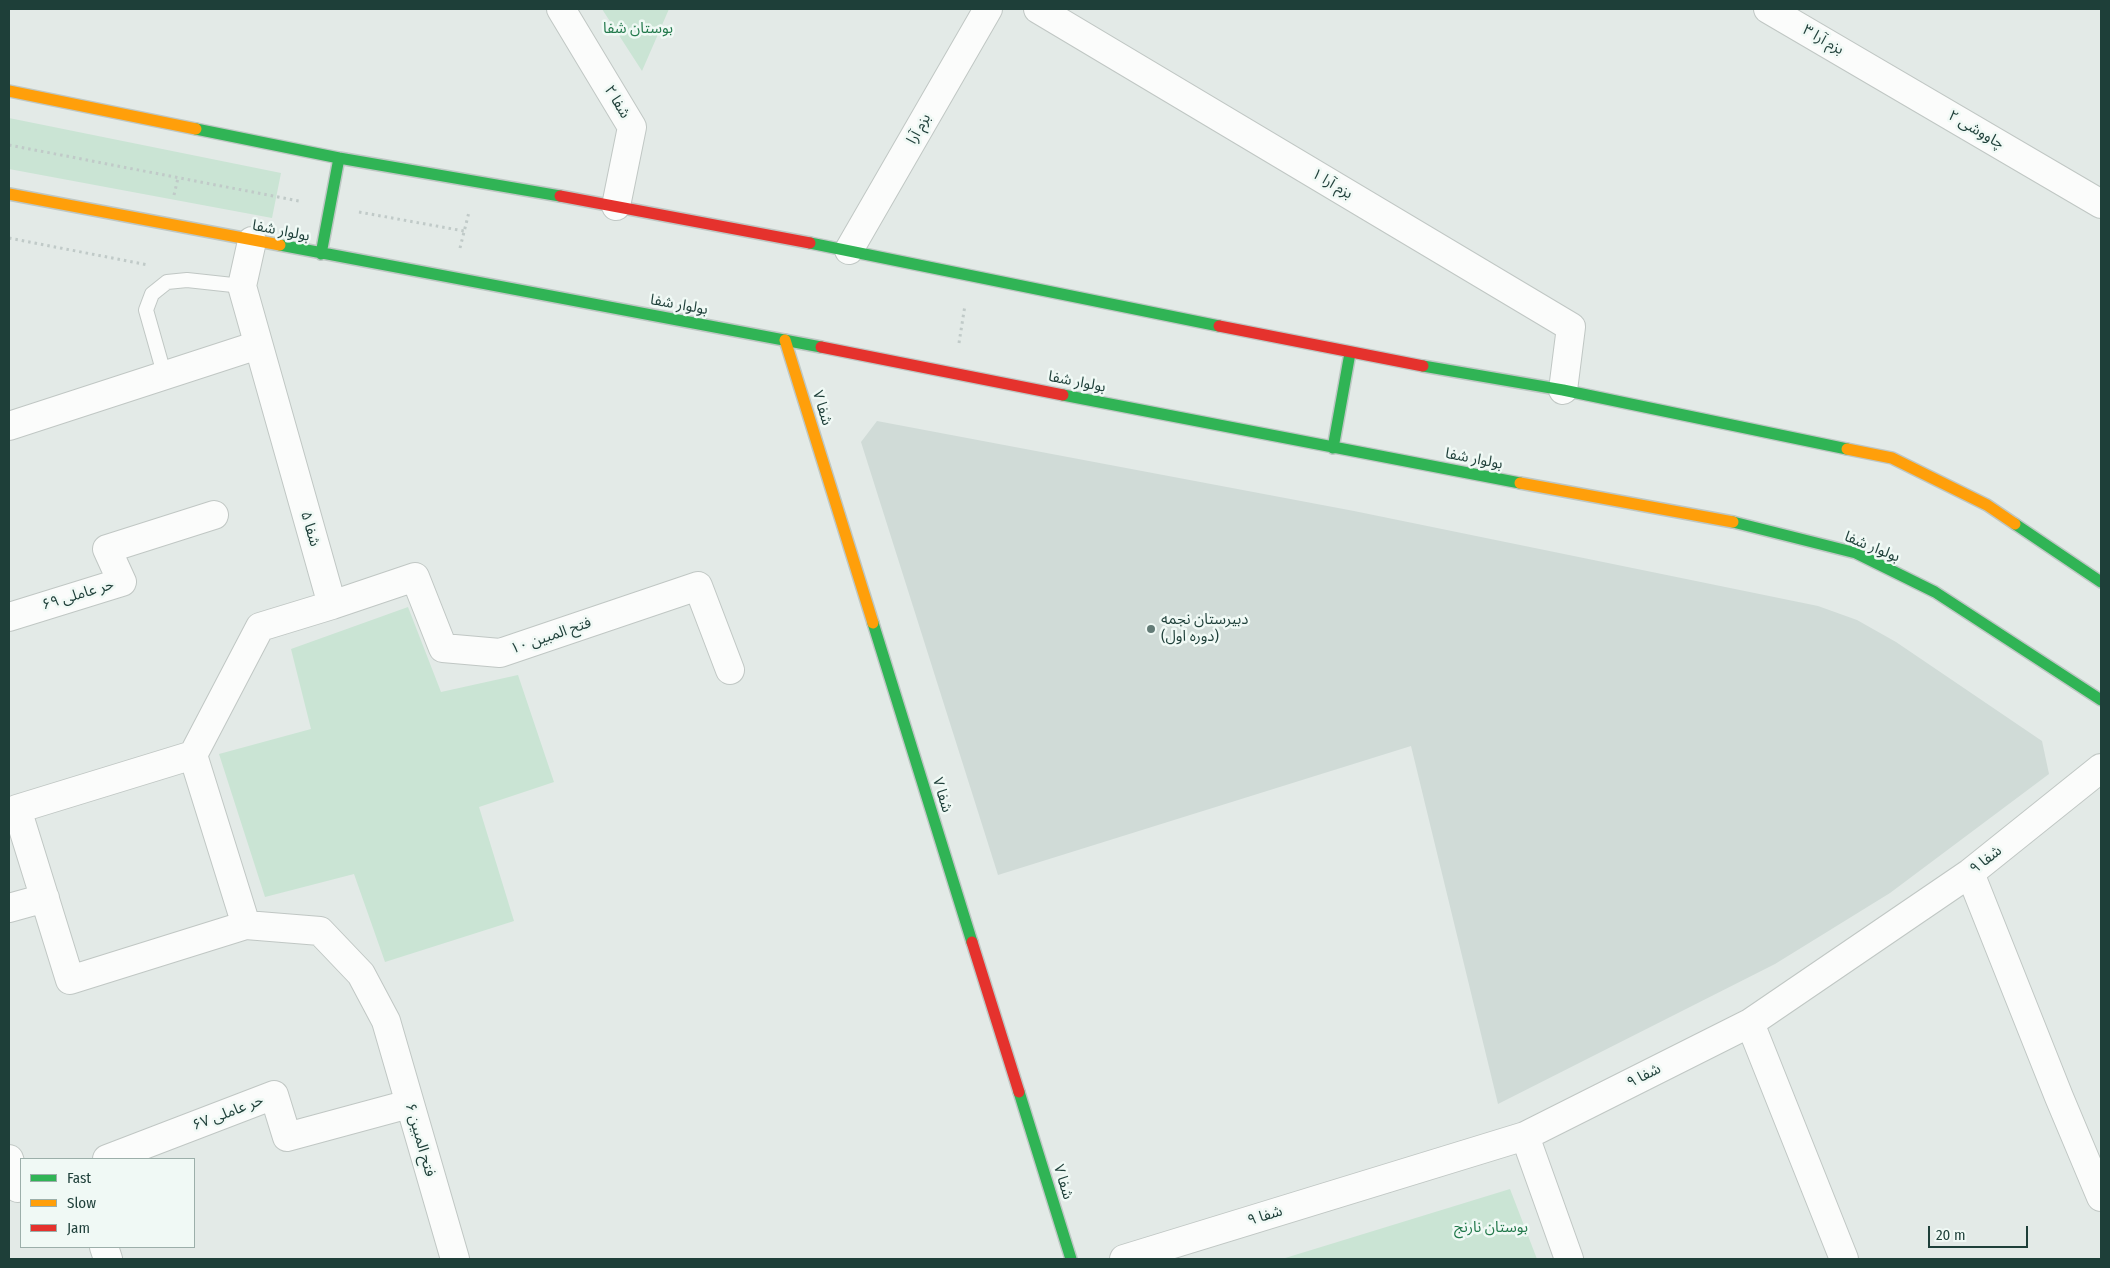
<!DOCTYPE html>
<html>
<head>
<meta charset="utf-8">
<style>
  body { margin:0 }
  #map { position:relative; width:2110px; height:1268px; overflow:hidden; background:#e3eae7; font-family:"Fira Sans Condensed",sans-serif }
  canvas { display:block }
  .frame { position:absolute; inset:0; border:10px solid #1e3f39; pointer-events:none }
  .legend { position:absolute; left:20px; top:1158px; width:175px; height:90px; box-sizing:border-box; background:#f0f9f5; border:1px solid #9cafaa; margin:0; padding:6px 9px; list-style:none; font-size:15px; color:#1e3f39 }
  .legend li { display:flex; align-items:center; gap:10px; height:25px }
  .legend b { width:25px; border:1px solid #9cafaa }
  .scale { position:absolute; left:1928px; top:1226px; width:100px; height:22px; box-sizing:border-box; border:2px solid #1e3f39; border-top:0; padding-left:6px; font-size:15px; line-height:18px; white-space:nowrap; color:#1e3f39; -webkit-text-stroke:4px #f0f9f5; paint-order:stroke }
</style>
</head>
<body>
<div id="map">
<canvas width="2110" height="1268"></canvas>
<div class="frame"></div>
<ul class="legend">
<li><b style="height:6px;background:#30b455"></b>Fast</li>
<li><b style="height:6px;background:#ff9f0a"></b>Slow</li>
<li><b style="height:6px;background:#e5322d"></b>Jam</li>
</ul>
<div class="scale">20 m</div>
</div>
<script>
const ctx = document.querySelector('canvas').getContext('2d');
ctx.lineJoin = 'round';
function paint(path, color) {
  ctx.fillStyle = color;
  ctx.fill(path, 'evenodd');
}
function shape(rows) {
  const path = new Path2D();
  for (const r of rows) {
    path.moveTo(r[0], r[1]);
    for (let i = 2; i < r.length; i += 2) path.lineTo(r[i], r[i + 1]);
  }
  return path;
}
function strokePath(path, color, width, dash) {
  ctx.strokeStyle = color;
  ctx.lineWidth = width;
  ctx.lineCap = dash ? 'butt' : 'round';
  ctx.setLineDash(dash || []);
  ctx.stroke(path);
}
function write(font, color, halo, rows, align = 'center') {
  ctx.font = font + ' "Fira Sans Condensed","Noto Sans Arabic",sans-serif';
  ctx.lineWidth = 5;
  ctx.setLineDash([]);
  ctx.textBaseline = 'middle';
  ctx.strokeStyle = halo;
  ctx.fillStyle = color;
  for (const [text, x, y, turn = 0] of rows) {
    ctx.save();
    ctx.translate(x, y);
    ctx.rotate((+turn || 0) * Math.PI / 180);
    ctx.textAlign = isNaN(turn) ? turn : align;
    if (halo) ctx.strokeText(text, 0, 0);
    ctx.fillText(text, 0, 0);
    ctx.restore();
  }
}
paint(shape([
  [877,421,1354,511,1818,606,1857,620,1896,642,2042,741,2049,774,1890,893,1775,964,1498,1104,1411,746,998,875,861,442]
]), '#d0dbd7');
paint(shape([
  [602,9,669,9,642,71],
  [9,118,281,173,272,218,9,169],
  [408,607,441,692,518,675,554,782,479,807,514,921,385,962,354,874,265,897,219,754,311,729,291,649],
  [1510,1189,1537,1259,1282,1259]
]), '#cae4d4');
const lane = shape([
  [165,377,146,310,152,294,167,282,187,280,242,286]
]);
const street = shape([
  [561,9,632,127,616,206],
  [1038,9,1571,327,1563,390],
  [1768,9,2101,204],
  [849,250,988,9],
  [9,426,258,345],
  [332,605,415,577,443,648,500,653,698,586,730,670],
  [9,617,122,582,107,549,214,515],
  [193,755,260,627,332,605,242,286,252,241],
  [1970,873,2059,1097,2101,1197],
  [9,908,45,898],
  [246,925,193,755,17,809,70,980,246,925,320,931,361,974,386,1021,455,1259],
  [1750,1023,1844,1259],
  [1525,1136,1569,1259],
  [9,1159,18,1188],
  [107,1159,274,1095,287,1137,409,1104],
  [104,1247,108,1259],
  [1124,1259,1525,1136,1750,1023,1970,873,2101,768]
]);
const fast = shape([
  [196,129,339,158,560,196],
  [810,243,1219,326],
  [280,245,821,347],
  [321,254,339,158],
  [1423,366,1563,390,1847,449],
  [1063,395,1520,483],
  [1333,448,1350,353],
  [1733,522,1856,553,1935,592,2101,700],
  [2015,524,2101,582],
  [873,623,972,942],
  [1019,1092,1071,1259]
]);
const slow = shape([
  [9,91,196,129],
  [9,194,280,245],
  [785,340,873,623],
  [1847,449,1892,458,1987,505,2015,524],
  [1520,483,1733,522]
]);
const jam = shape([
  [560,196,810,243],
  [1219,326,1423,366],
  [821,347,1063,395],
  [972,942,1019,1092]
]);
strokePath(lane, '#c0c7c4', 16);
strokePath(street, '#c0c7c4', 30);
strokePath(fast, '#bec7c4', 14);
strokePath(slow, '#bec7c4', 14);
strokePath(jam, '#bec7c4', 14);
strokePath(shape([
  [9,145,299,201],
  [174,195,178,178],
  [359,212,464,231],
  [9,238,148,265],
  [460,248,469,212],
  [959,343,965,305]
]), '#c0cac8', 3, [2.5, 4]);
strokePath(lane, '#fbfcfb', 14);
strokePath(street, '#fbfcfb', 28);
strokePath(fast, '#30b455', 11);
strokePath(slow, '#ff9f0a', 11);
strokePath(jam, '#e5322d', 11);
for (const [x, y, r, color] of [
  [1151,629,5,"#637b76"]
]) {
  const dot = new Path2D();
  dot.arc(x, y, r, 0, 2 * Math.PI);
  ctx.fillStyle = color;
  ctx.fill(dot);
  strokePath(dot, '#f0f9f5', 2);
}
write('15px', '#247a4d', '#f0f9f5', [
  ["بوستان شفا",638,29],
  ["بوستان نارنج",1491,1228]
]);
write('15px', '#1e3f39', '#f0f9f5', [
  ["بزم آرا ۳",1823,40,30],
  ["شفا ۲",617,102,59],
  ["بزم آرا",919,129,-60],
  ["چاووشی ۲",1976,130,30],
  ["بزم آرا ۱",1332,184,31],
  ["بولوار شفا",281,231,11],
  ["بولوار شفا",679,305,10],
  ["بولوار شفا",1077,382,11],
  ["شفا ۷",822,408,73],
  ["بولوار شفا",1474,459,11],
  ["شفا ۵",310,529,74],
  ["بولوار شفا",1872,547,22],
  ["حر عاملی ۶۹",78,595,-17],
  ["فتح المبین ۱۰",551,636,-19],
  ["شفا ۷",942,795,73],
  ["شفا ۹",1986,860,-38],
  ["شفا ۹",1644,1076,-27],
  ["حر عاملی ۶۷",228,1113,-21],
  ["فتح المبین ۶",420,1140,74],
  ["شفا ۷",1063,1182,73],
  ["شفا ۹",1265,1216,-17]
]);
write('15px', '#1e3f39', '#f0f9f5', [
  ["دبیرستان نجمه",1161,620],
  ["(دوره اول)",1161,637]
], 'left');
</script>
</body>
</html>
